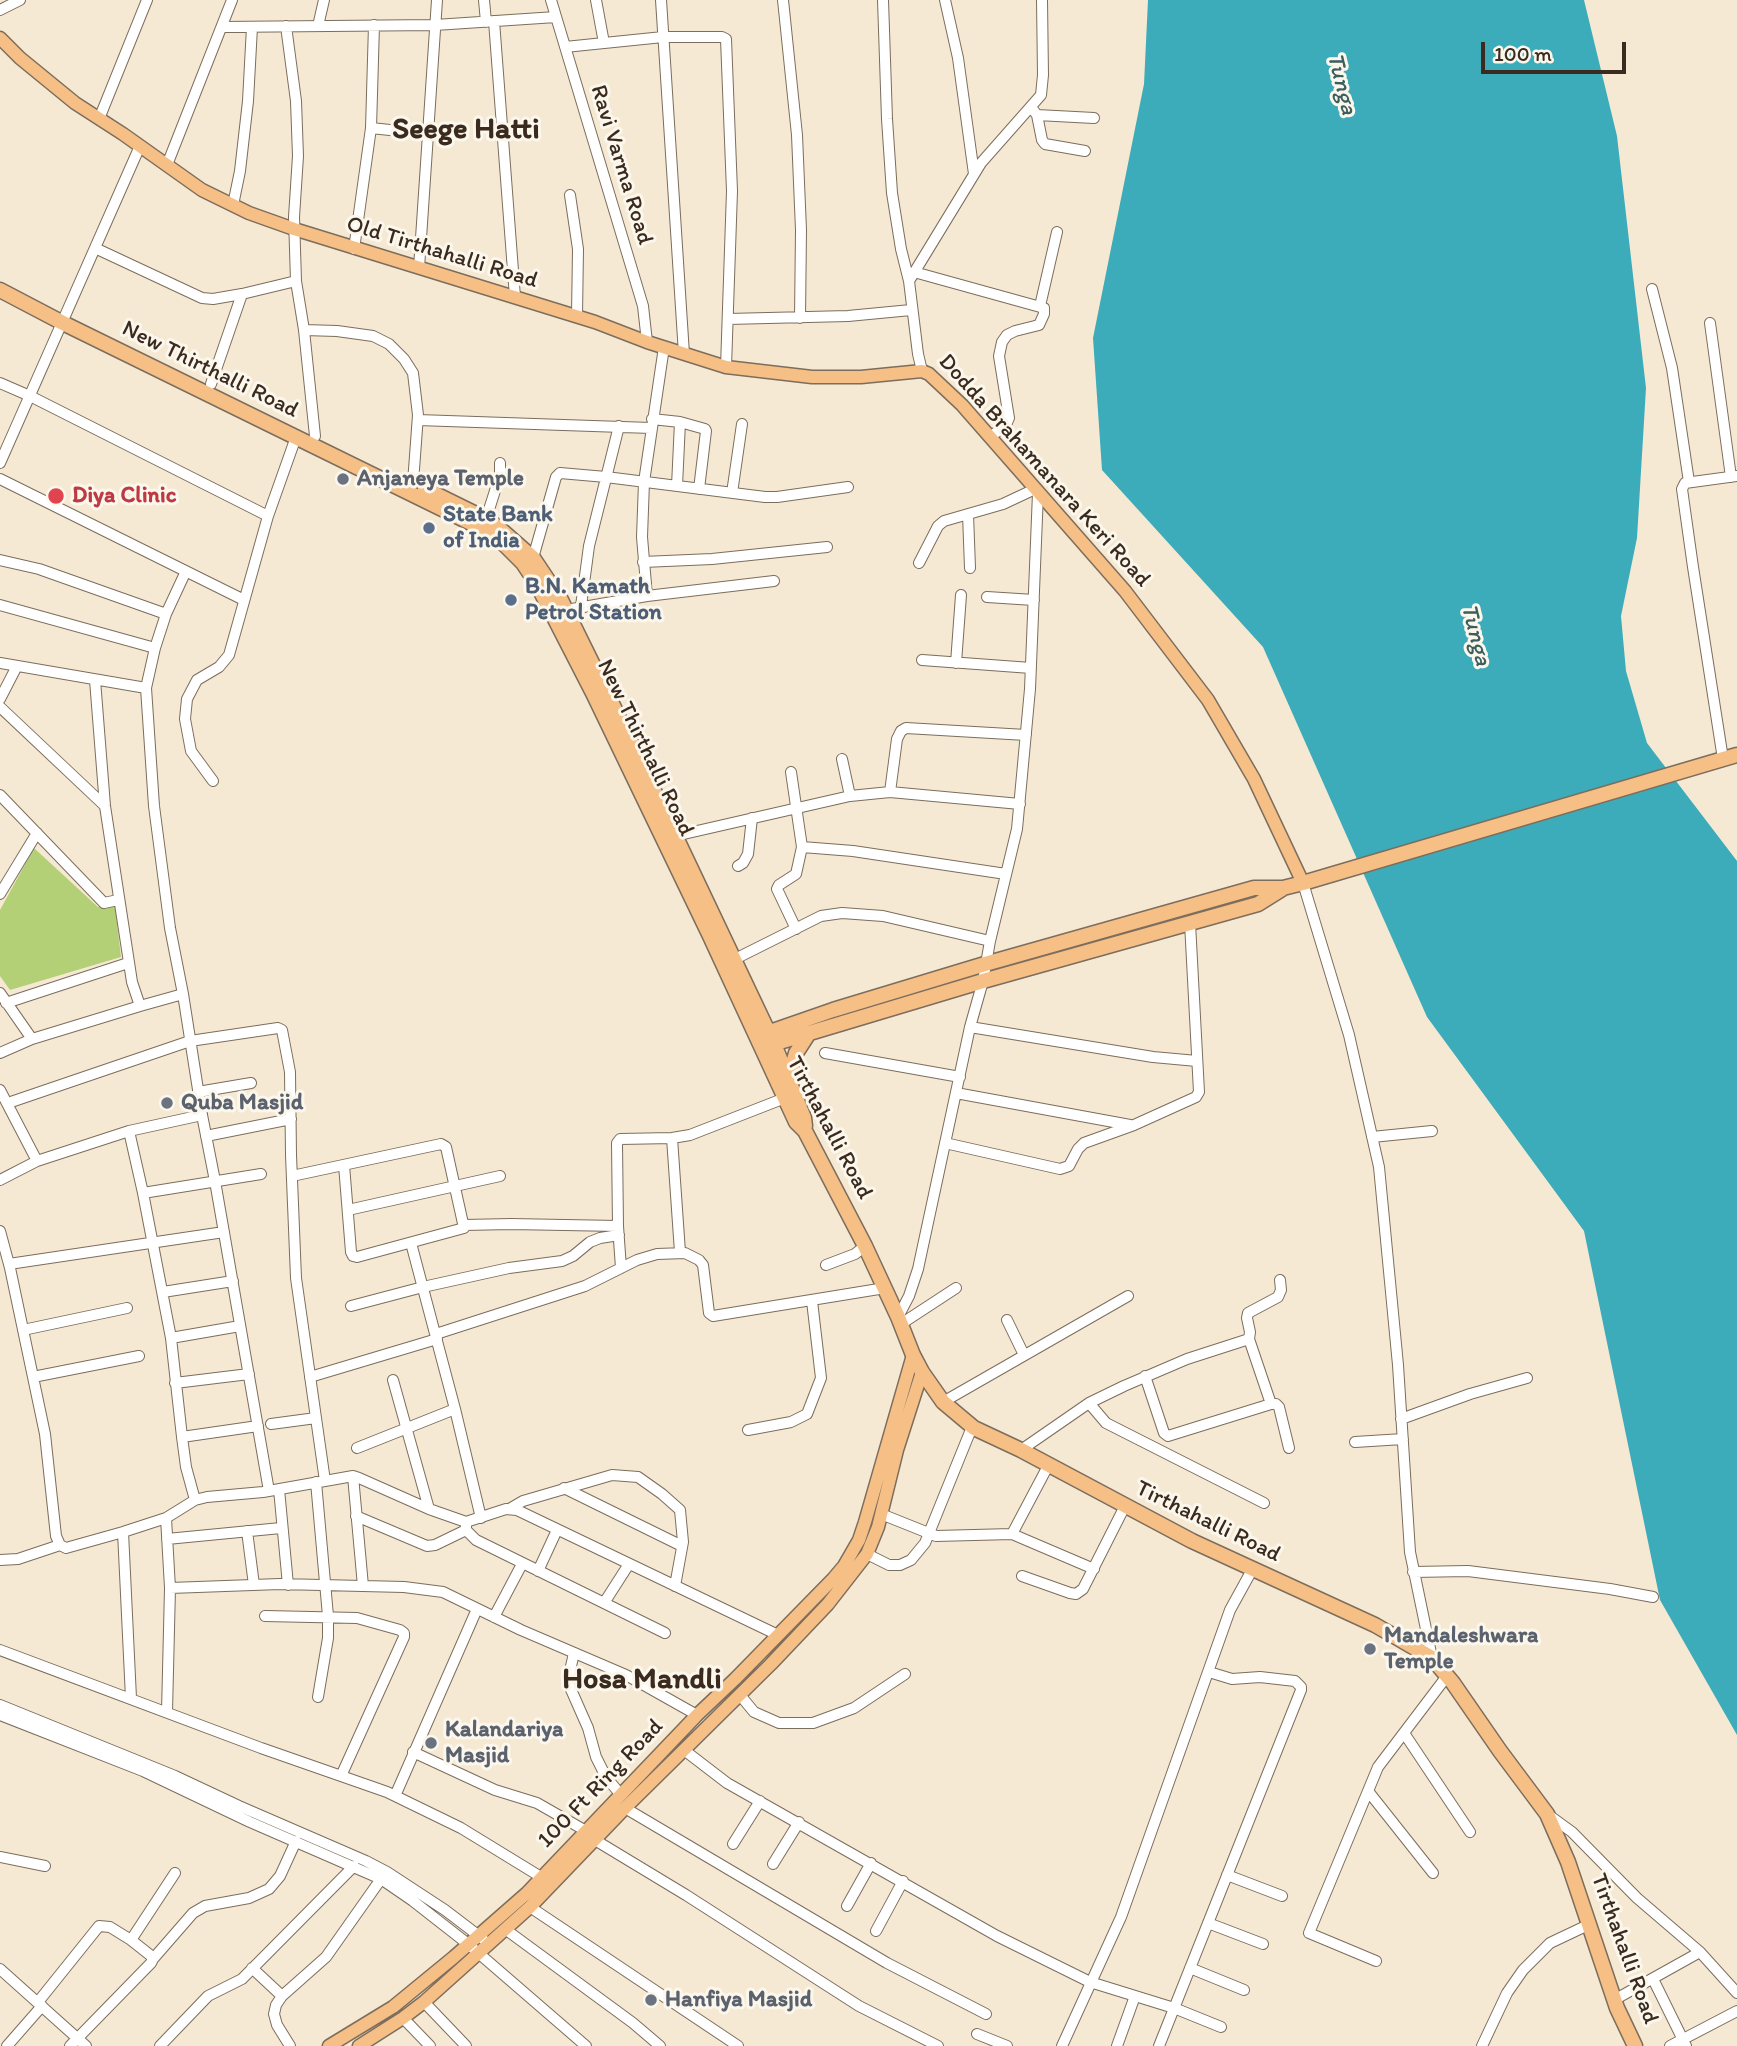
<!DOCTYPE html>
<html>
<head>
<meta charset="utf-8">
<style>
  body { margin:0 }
  #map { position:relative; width:1737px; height:2046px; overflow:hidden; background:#f6e9d3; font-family:Itim,sans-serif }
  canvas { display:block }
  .scale { position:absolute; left:1481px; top:42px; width:145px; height:32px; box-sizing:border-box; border:4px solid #3b2a1e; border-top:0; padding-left:9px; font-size:21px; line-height:24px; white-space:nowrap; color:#3b2a1e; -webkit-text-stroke:5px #fbf7ec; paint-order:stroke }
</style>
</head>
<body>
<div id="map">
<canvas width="1737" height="2046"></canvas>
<div class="scale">100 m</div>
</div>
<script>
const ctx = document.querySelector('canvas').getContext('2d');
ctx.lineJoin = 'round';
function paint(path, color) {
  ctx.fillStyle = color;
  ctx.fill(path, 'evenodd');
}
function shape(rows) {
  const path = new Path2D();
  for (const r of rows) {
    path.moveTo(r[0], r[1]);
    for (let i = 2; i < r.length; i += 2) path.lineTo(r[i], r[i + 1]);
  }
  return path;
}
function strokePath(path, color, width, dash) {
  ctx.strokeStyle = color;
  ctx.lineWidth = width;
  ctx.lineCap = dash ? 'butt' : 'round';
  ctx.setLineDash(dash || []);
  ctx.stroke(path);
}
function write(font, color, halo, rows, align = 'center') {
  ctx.font = font + ' Itim,sans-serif';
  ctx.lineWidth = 6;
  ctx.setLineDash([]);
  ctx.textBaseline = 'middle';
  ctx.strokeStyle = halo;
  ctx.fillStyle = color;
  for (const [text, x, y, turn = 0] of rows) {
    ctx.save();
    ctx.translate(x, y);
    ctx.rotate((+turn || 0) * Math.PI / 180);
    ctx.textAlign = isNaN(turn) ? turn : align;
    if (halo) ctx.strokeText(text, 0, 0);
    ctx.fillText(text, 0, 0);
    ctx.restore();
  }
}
paint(shape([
  [34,848,98,907,115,906,121,957,10,990,0,976,0,910]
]), '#b4d076');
paint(shape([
  [1148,0,1584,0,1617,136,1646,388,1637,538,1621,616,1626,671,1647,743,1737,861,1737,1735,1660,1600,1584,1231,1427,1017,1263,647,1102,470,1093,338,1144,84]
]), '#3dacba');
const minor = shape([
  [484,0,486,22],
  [551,0,643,306,647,342],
  [596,0,604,43],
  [661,0,684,354],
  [783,0,797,135,801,230,800,318],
  [883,0,887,119,892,193,901,249,909,281],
  [945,0,958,58,974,174],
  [0,10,20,0],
  [494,21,515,297],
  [286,26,296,101,298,156,294,217,296,281,304,330,315,436],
  [318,26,324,0],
  [222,27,435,25,556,17],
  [565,47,663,37,722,37,726,39,732,191,726,367],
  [1031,107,1037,115,1042,140,1045,144,1085,151],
  [1037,115,1094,118],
  [99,119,147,0],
  [371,128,428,134],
  [167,165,232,0],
  [570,195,578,249,577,316],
  [233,205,240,171,248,101,252,27],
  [95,248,202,298,213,299,242,294,296,281],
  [354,249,371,128,374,25],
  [419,268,437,0],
  [914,272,1044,308,1044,314,1039,325,1015,331,1007,335,1002,342,999,356,1009,418,1006,425,990,437],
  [1652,289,1672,368,1689,482],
  [1040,306,1057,232],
  [728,319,848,316,911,310],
  [1710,323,1731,477],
  [304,330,337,331,373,336,389,344,404,359,413,373,418,415,413,483],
  [922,371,918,354,909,281,981,163,1041,95,1043,75,1042,0],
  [0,383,30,396,268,516],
  [211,384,242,294],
  [652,419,680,422,705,429,706,431,699,489],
  [418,420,651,428],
  [0,463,140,146],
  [0,479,244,600],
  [677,486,680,422],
  [732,493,742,424],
  [968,514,970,568],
  [486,519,500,475,500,463],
  [533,558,556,477,560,473,606,477,765,497,777,497,848,487],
  [0,560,39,569,166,614],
  [643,562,712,559,827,547],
  [919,563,938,526,944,521,1003,504,1035,489],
  [647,596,642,537,644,482,664,347],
  [987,597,1034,600],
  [0,605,155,648,166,614,186,571],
  [581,606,589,546,619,426],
  [566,610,647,596,774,581],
  [155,648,146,688,154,806,170,928,183,994,202,1115,215,1181,269,1491],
  [922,660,1031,668],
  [0,663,146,688],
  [956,663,961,595],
  [95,680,105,806,132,982,140,1006,183,994],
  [0,699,17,666],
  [0,707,105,806],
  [842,759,850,796],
  [1723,759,1693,567,1682,489,1685,483,1737,476],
  [791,772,802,847,796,874,779,885,777,889,796,929],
  [213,781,191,751,185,719,187,699,197,680,219,667,229,655,268,516,296,437],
  [890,792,897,739,901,731,906,728,1026,735],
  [0,795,104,903,118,900],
  [675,836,850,796,890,792,1020,804],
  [802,847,853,851,1006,874],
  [738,866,743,863,748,854,752,818],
  [1303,883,1349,1035,1379,1167,1398,1365,1410,1552,1432,1658],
  [0,894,37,833],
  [733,960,821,916,842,913,883,916,990,941],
  [0,993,32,1039],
  [6,1003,128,963],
  [970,1027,1153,1057,1197,1061],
  [0,1053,32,1039,140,1006],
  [825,1053,960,1077],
  [0,1090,37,1161],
  [198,1092,251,1083],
  [956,1093,1130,1125],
  [8,1103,190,1041,278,1028,282,1030,290,1072,291,1155,296,1278,325,1481],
  [129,1131,143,1193],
  [206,1136,291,1119],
  [1372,1137,1432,1131],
  [672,1138,680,1252],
  [945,1143,1060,1169,1069,1166,1078,1149,1084,1143,1134,1125,1196,1097,1199,1092,1190,923],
  [292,1176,441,1144,446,1147,464,1228,357,1257,353,1256,351,1252,344,1165],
  [0,1180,37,1161,129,1131,202,1115],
  [348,1210,500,1176],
  [464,1225,511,1224,618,1226],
  [0,1231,10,1268,45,1434,56,1536,60,1545],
  [411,1243,455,1409,481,1518],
  [9,1264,224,1232],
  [826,1265,855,1254,865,1246],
  [621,1268,618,1226,617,1143,620,1139,672,1138,690,1135,785,1098],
  [163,1292,233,1281],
  [351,1306,423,1287,509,1268,562,1261,573,1256,590,1242,600,1238,619,1235],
  [898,1317,909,1296,918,1269,970,1027,983,981,990,941,1017,829,1030,689,1038,493],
  [1007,1320,1024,1355],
  [901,1324,956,1288],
  [23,1330,127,1308],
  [436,1334,585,1286,637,1260,657,1254,685,1253,699,1260,703,1265,709,1313,713,1316,885,1288],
  [171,1338,240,1326],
  [1145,1376,1164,1433,1168,1436,1271,1404,1276,1404,1279,1407,1289,1448],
  [33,1377,139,1356],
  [310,1377,437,1339],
  [393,1380,429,1509],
  [175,1383,249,1374],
  [943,1402,1128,1296],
  [1089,1403,1106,1423,1264,1503],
  [1271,1404,1249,1339,1250,1332,1247,1318,1248,1313,1278,1297,1281,1290,1280,1280],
  [1401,1419,1470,1394,1527,1378],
  [271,1424,316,1418],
  [748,1430,791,1422,807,1414,821,1378,812,1301],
  [182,1437,258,1426],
  [1355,1442,1403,1439],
  [357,1448,455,1409],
  [1021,1450,1089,1403,1124,1386,1187,1359,1249,1339],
  [353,1476,363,1586],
  [316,1482,328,1616,328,1638,318,1697],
  [564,1488,682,1546],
  [279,1489,288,1585],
  [195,1500,186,1467,182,1437,171,1338,143,1193,261,1174],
  [511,1508,523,1501,612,1475,638,1477,662,1494,680,1510,683,1542,675,1586],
  [881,1514,936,1536,1012,1534,1094,1569],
  [356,1516,427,1546,435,1545,466,1530],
  [166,1518,170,1588,167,1712],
  [466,1522,466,1530,476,1540,665,1633],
  [247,1531,254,1585],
  [123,1532,131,1698],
  [1012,1534,1048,1466],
  [167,1539,281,1528],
  [867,1554,889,1565,900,1565,911,1560,925,1543,972,1427],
  [0,1560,18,1559,60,1545,66,1548,123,1532,166,1518,195,1500,207,1497,263,1492,353,1476,359,1478,429,1509,466,1522,506,1509,517,1510,778,1635],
  [538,1571,557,1530],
  [1413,1572,1468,1571,1610,1589,1653,1597],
  [1022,1576,1070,1593,1076,1594,1083,1589,1125,1506],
  [170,1588,280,1584,404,1587,443,1592,521,1630,626,1675,697,1715],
  [604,1603,629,1564],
  [265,1616,357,1618,400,1630,404,1633,404,1637,341,1776],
  [494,1617,522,1564],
  [0,1650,261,1748,387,1792,461,1828,541,1877],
  [574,1653,569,1675,569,1685,588,1728,596,1757,606,1777,621,1795],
  [740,1695,754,1712,779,1723,813,1723,854,1708,905,1674],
  [0,1705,175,1776,239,1806,366,1861,387,1872,445,1910,483,1939],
  [0,1715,143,1771,250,1822,381,1879,413,1901,468,1944,586,2046],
  [1404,1733,1470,1832],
  [684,1750,727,1783,997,1936,1090,1982,1174,2008,1221,2027],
  [413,1752,495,1790,537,1803,586,1831],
  [1368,1791,1433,1873],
  [395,1796,477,1609],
  [625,1808,887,1963,986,2014],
  [1550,1816,1572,1832,1637,1898,1700,1952,1737,1993],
  [595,1840,686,1895,859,2006,938,2046],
  [733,1844,760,1801],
  [0,1857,45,1866],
  [773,1864,799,1822],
  [1227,1875,1282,1896],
  [847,1906,871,1863],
  [530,1907,738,2046],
  [1208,1923,1263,1944],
  [505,1929,633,2023,660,2046],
  [876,1931,903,1881],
  [153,1959,193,1913,205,1906,249,1898,269,1889,280,1876,296,1841],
  [1376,1961,1309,1933,1378,1767,1447,1676],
  [252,1968,282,1996],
  [1190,1968,1244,1990],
  [0,1969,86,2046],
  [1653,1979,1686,2046],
  [1614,2000,1700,1952],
  [38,2002,99,1926,110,1927,131,1940],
  [424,2002,466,2046],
  [403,2018,430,2046],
  [977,2034,1007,2046],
  [7,2046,42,2006],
  [70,2046,151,1963,153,1959,150,1955,131,1940,175,1873],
  [160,2046,208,1996,242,1979,354,1866],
  [290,2046,277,2025,274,2014,276,2005,282,1996,326,1957,381,1879],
  [1062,2046,1121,1917,1230,1610,1252,1570],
  [1117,2046,1135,1996],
  [1159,2046,1301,1690,1301,1687,1295,1681,1260,1677,1232,1679,1209,1672],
  [1482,2046,1507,1993,1523,1970,1550,1943,1588,1925],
  [1670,2046,1737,2011]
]);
const major = shape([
  [0,38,20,58,75,103,123,134,202,190,249,213,294,229,595,322,647,342,726,367,812,377,861,377,922,371,929,374,962,405,1125,591,1208,700,1254,779,1303,883],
  [329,2046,393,2007,454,1957,527,1893,697,1715,735,1679,833,1579,844,1566,859,1540,865,1522,913,1355],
  [359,2046,403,2018,424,2002,530,1907,625,1808,771,1664,828,1604,867,1554,878,1527,897,1450,922,1372]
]);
const highway = shape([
  [0,290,63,323,481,528,503,543,523,563,537,584,593,693,710,936,796,1122,805,1131,865,1246,898,1317,913,1355,922,1372,943,1402,974,1428,1021,1450,1192,1541,1375,1625,1432,1658,1453,1683,1500,1751,1547,1814,1568,1862,1617,2008,1635,2046],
  [425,489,486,519,500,529,533,558,561,600,628,736,774,1044,804,1118,805,1126],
  [761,1035,833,1010,985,964,1254,888,1283,888,1303,883,1737,755],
  [766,1046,983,981,1258,904,1282,889],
  [789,1077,796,1053,809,1033]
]);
strokePath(minor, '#7c6d5d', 12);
strokePath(major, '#7c6d5d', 15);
strokePath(highway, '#7c6d5d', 17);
strokePath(minor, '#fff', 10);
strokePath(major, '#f5bf86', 12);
strokePath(highway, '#f5bf86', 14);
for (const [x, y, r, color] of [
  [343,479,7,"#6b7280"],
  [56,496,9,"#e0444e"],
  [429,528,7,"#5c6f8a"],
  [511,600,7,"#5c6f8a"],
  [167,1103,7,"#6b7280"],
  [1370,1649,7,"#6b7280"],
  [431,1743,7,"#6b7280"],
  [651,2000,7,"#6b7280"]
]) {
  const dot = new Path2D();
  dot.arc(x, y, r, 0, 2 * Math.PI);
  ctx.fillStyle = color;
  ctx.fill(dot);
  strokePath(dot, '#fbf7ec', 2.5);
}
write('23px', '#3b2a1e', '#fbf7ec', [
  ["Ravi Varma Road",621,165,73],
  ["Old Tirthahalli Road",442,253,17],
  ["New Thirthalli Road",210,370,26],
  ["Dodda Brahamanara Keri Road",1044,471,48],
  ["New Thirthalli Road",645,748,64],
  ["Tirthahalli Road",829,1128,62],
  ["Tirthahalli Road",1208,1522,26],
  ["100 Ft Ring Road",601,1784,-46],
  ["Tirthahalli Road",1624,1949,70]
]);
write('bold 23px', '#5b616d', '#fbf7ec', [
  ["Anjaneya Temple",357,479],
  ["Quba Masjid",181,1103],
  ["Mandaleshwara",1384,1636],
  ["Temple",1384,1662],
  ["Kalandariya",445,1730],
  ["Masjid",445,1756],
  ["Hanfiya Masjid",665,2000]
], 'left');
write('bold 23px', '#be3a42', '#fbf7ec', [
  ["Diya Clinic",72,496]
], 'left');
write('bold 23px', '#4e5e75', '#fbf7ec', [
  ["State Bank",443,515],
  ["of India",443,541],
  ["B.N. Kamath",525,587],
  ["Petrol Station",525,613]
], 'left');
write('italic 24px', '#3c5e5c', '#fbf7ec', [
  ["Tunga",1341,84,76],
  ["Tunga",1475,635,76]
]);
write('bold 30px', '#3b2a1e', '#fbf7ec', [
  ["Seege Hatti",466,130],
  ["Hosa Mandli",642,1680]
]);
</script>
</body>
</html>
